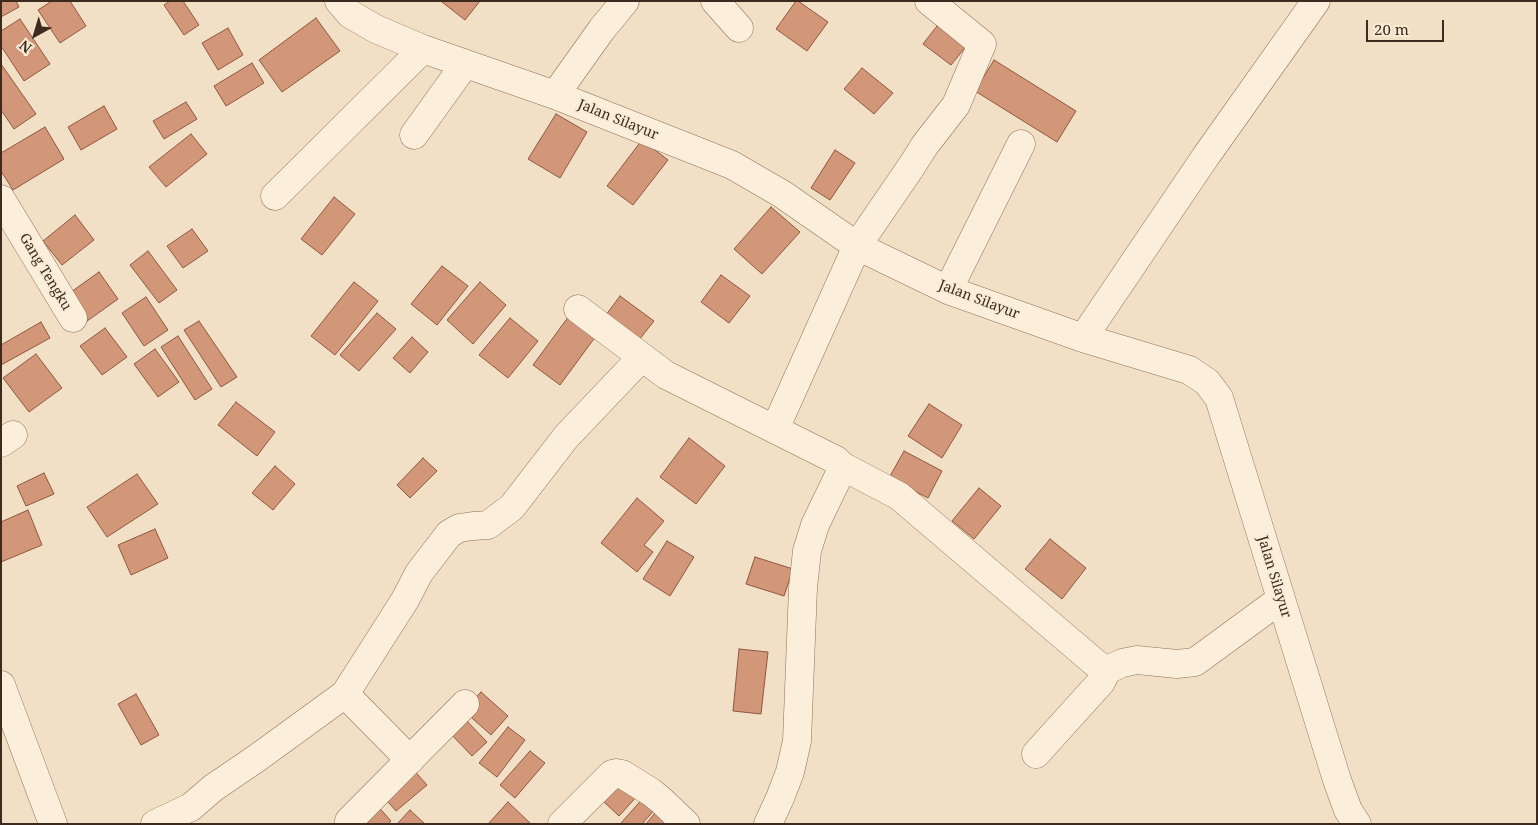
<!DOCTYPE html>
<html>
<head>
<meta charset="utf-8">
<style>
  body { margin:0 }
  #map { position:relative; width:1538px; height:825px; overflow:hidden; background:#f1e0c6; font-family:"Noto Serif",serif }
  canvas { display:block }
  .frame { position:absolute; inset:0; border:2px solid #3d2b1f; pointer-events:none }
  .north { position:absolute; left:10px; top:10px; width:50px; height:50px; -webkit-text-stroke:4px #f8ebd6; paint-order:stroke; rotate:219deg; font-size:14px; font-weight:700; line-height:20px; text-align:center; color:#3d2b1f }
  .north::after { content:''; display:block; margin:auto; width:18px; height:22px; background:#3d2b1f; clip-path:polygon(50% 0,100% 100%,50% 72%,0 100%) }
  .scale { position:absolute; left:1366px; top:20px; width:78px; height:22px; box-sizing:border-box; border:2px solid #3d2b1f; border-top:0; padding-left:6px; font-size:15px; line-height:18px; white-space:nowrap; color:#3d2b1f; -webkit-text-stroke:4px #f8ebd6; paint-order:stroke }
</style>
</head>
<body>
<div id="map">
<canvas width="1538" height="825"></canvas>
<div class="frame"></div>
<div class="north">N</div>
<div class="scale">20 m</div>
</div>
<script>
const ctx = document.querySelector('canvas').getContext('2d');
ctx.lineJoin = 'round';
function paint(path, color) {
  ctx.fillStyle = color;
  ctx.fill(path, 'evenodd');
}
function shape(rows) {
  const path = new Path2D();
  for (const r of rows) {
    path.moveTo(r[0], r[1]);
    for (let i = 2; i < r.length; i += 2) path.lineTo(r[i], r[i + 1]);
  }
  return path;
}
function strokePath(path, color, width, dash) {
  ctx.strokeStyle = color;
  ctx.lineWidth = width;
  ctx.lineCap = dash ? 'butt' : 'round';
  ctx.setLineDash(dash || []);
  ctx.stroke(path);
}
function write(font, color, halo, rows, align = 'center') {
  ctx.font = font + ' "Noto Serif",serif';
  ctx.lineWidth = 4;
  ctx.setLineDash([]);
  ctx.textBaseline = 'middle';
  ctx.strokeStyle = halo;
  ctx.fillStyle = color;
  for (const [text, x, y, turn = 0] of rows) {
    ctx.save();
    ctx.translate(x, y);
    ctx.rotate((+turn || 0) * Math.PI / 180);
    ctx.textAlign = isNaN(turn) ? turn : align;
    if (halo) ctx.strokeText(text, 0, 0);
    ctx.fillText(text, 0, 0);
    ctx.restore();
  }
}
const building = shape([
  [1,1,16,1,19,7,1,17,1,1],
  [52,1,70,1,86,26,60,43,38,10,52,1],
  [170,1,183,1,199,25,184,35,164,5,170,1],
  [443,1,480,1,465,20,442,2,443,1],
  [796,1,798,1,828,22,807,51,776,29,796,1],
  [944,17,972,39,951,65,923,44,944,17],
  [316,18,340,51,282,92,259,60,316,18],
  [20,19,50,64,24,81,1,46,1,31,20,19],
  [228,28,243,55,218,70,202,43,228,28],
  [994,60,1076,111,1057,142,975,91,994,60],
  [252,63,264,83,226,106,214,86,252,63],
  [1,64,36,114,14,129,1,110,1,64],
  [862,68,893,93,874,114,844,89,862,68],
  [186,102,197,119,164,139,153,121,186,102],
  [104,106,117,129,81,150,68,127,104,106],
  [556,114,587,132,560,178,528,159,556,114],
  [45,127,64,159,13,190,1,171,1,153,45,127],
  [191,134,207,154,166,187,149,167,191,134],
  [642,140,668,160,633,205,607,186,642,140],
  [835,150,855,163,830,200,811,188,835,150],
  [334,197,355,214,322,255,301,239,334,197],
  [771,207,800,232,762,274,734,249,771,207],
  [75,215,94,240,62,265,43,241,75,215],
  [192,229,208,251,183,268,167,246,192,229],
  [148,251,177,290,159,303,130,265,148,251],
  [442,266,468,286,437,325,411,304,442,266],
  [99,272,118,299,83,324,64,297,99,272],
  [721,275,750,296,729,323,701,302,721,275],
  [354,282,378,301,335,355,311,336,354,282],
  [480,282,506,305,473,344,447,320,480,282],
  [620,296,654,321,639,340,606,315,620,296],
  [146,297,168,330,144,346,122,313,146,297],
  [377,313,396,329,359,371,340,355,377,313],
  [569,316,596,336,560,385,533,365,569,316],
  [510,318,538,341,508,378,479,355,510,318],
  [199,321,237,377,221,387,184,330,199,321],
  [41,322,50,338,1,365,1,345,41,322],
  [105,328,127,357,102,375,80,346,105,328],
  [178,336,212,389,195,400,161,347,178,336],
  [412,337,428,352,410,373,393,358,412,337],
  [155,349,179,382,158,397,134,364,155,349],
  [36,354,62,388,29,412,3,378,36,354],
  [236,402,275,432,257,456,218,425,236,402],
  [929,404,962,425,942,458,908,436,929,404],
  [689,438,725,466,696,504,660,477,689,438],
  [904,451,942,471,928,498,889,478,904,451],
  [423,458,437,471,410,498,397,485,423,458],
  [275,466,295,484,273,510,252,493,275,466],
  [44,473,54,494,26,506,17,486,44,473],
  [137,474,158,504,107,537,87,507,137,474],
  [979,488,1001,506,974,539,952,521,979,488],
  [637,498,664,521,644,545,653,552,637,572,601,543,637,498],
  [28,510,42,545,1,562,1,522,28,510],
  [155,529,168,558,131,575,118,545,155,529],
  [1050,539,1086,568,1062,599,1025,569,1050,539],
  [667,541,694,557,670,596,643,579,667,541],
  [755,557,793,569,784,596,746,584,755,557],
  [739,649,768,652,761,714,733,711,739,649],
  [481,692,508,716,491,735,464,711,481,692],
  [136,694,159,735,141,745,118,704,136,694],
  [462,716,487,742,472,756,447,730,462,716],
  [508,727,525,740,497,777,479,763,508,727],
  [530,751,545,763,515,798,500,785,530,751],
  [411,767,427,785,396,811,380,793,411,767],
  [623,779,639,794,619,816,603,801,623,779],
  [645,796,657,807,642,824,622,824,621,823,645,796],
  [508,802,531,824,488,824,508,802],
  [375,803,391,821,388,824,362,824,375,803],
  [659,808,677,824,646,824,659,808],
  [410,810,425,824,397,824,410,810]
]);
paint(building, '#d29679');
strokePath(building, '#8f573e', 1);
const minor = shape([
  [339,1,350,14,376,29,423,49,555,95,732,165,782,194,857,246,948,290,1083,338,1189,370,1207,382,1219,398,1337,780,1348,810,1357,824],
  [715,1,739,28],
  [555,95,602,29,625,1],
  [414,135,465,64],
  [275,196,423,49],
  [1,199,73,318],
  [948,290,1021,144],
  [578,309,666,375,836,460,842,466,899,496,1100,667,1105,671,1104,676,1101,682,1036,754],
  [1083,338,1206,156,1316,1],
  [775,429,857,246,911,167,925,145,956,105,982,44,929,1],
  [1,443,13,435],
  [1105,671,1122,663,1137,660,1177,664,1195,662,1281,599],
  [1,685,53,824],
  [345,694,410,760],
  [155,824,191,807,213,788,257,758,345,694,405,600,419,573,449,534,459,528,473,526,488,525,512,507,566,437,642,357],
  [349,824,349,821,465,704],
  [562,824,612,774,616,773,622,774,651,792,662,801,686,824],
  [768,824,780,798,790,772,797,741,803,588,807,551,815,525,841,471,842,466]
]);
strokePath(minor, '#8e715a', 29);
strokePath(minor, '#fbeeda', 28);
write('14px', '#3d2b1f', '#f8ebd6', [
  ["Jalan Silayur",618,120,22],
  ["Gang Tengku",45,272,59],
  ["Jalan Silayur",979,300,21],
  ["Jalan Silayur",1274,577,73]
]);
</script>
</body>
</html>
